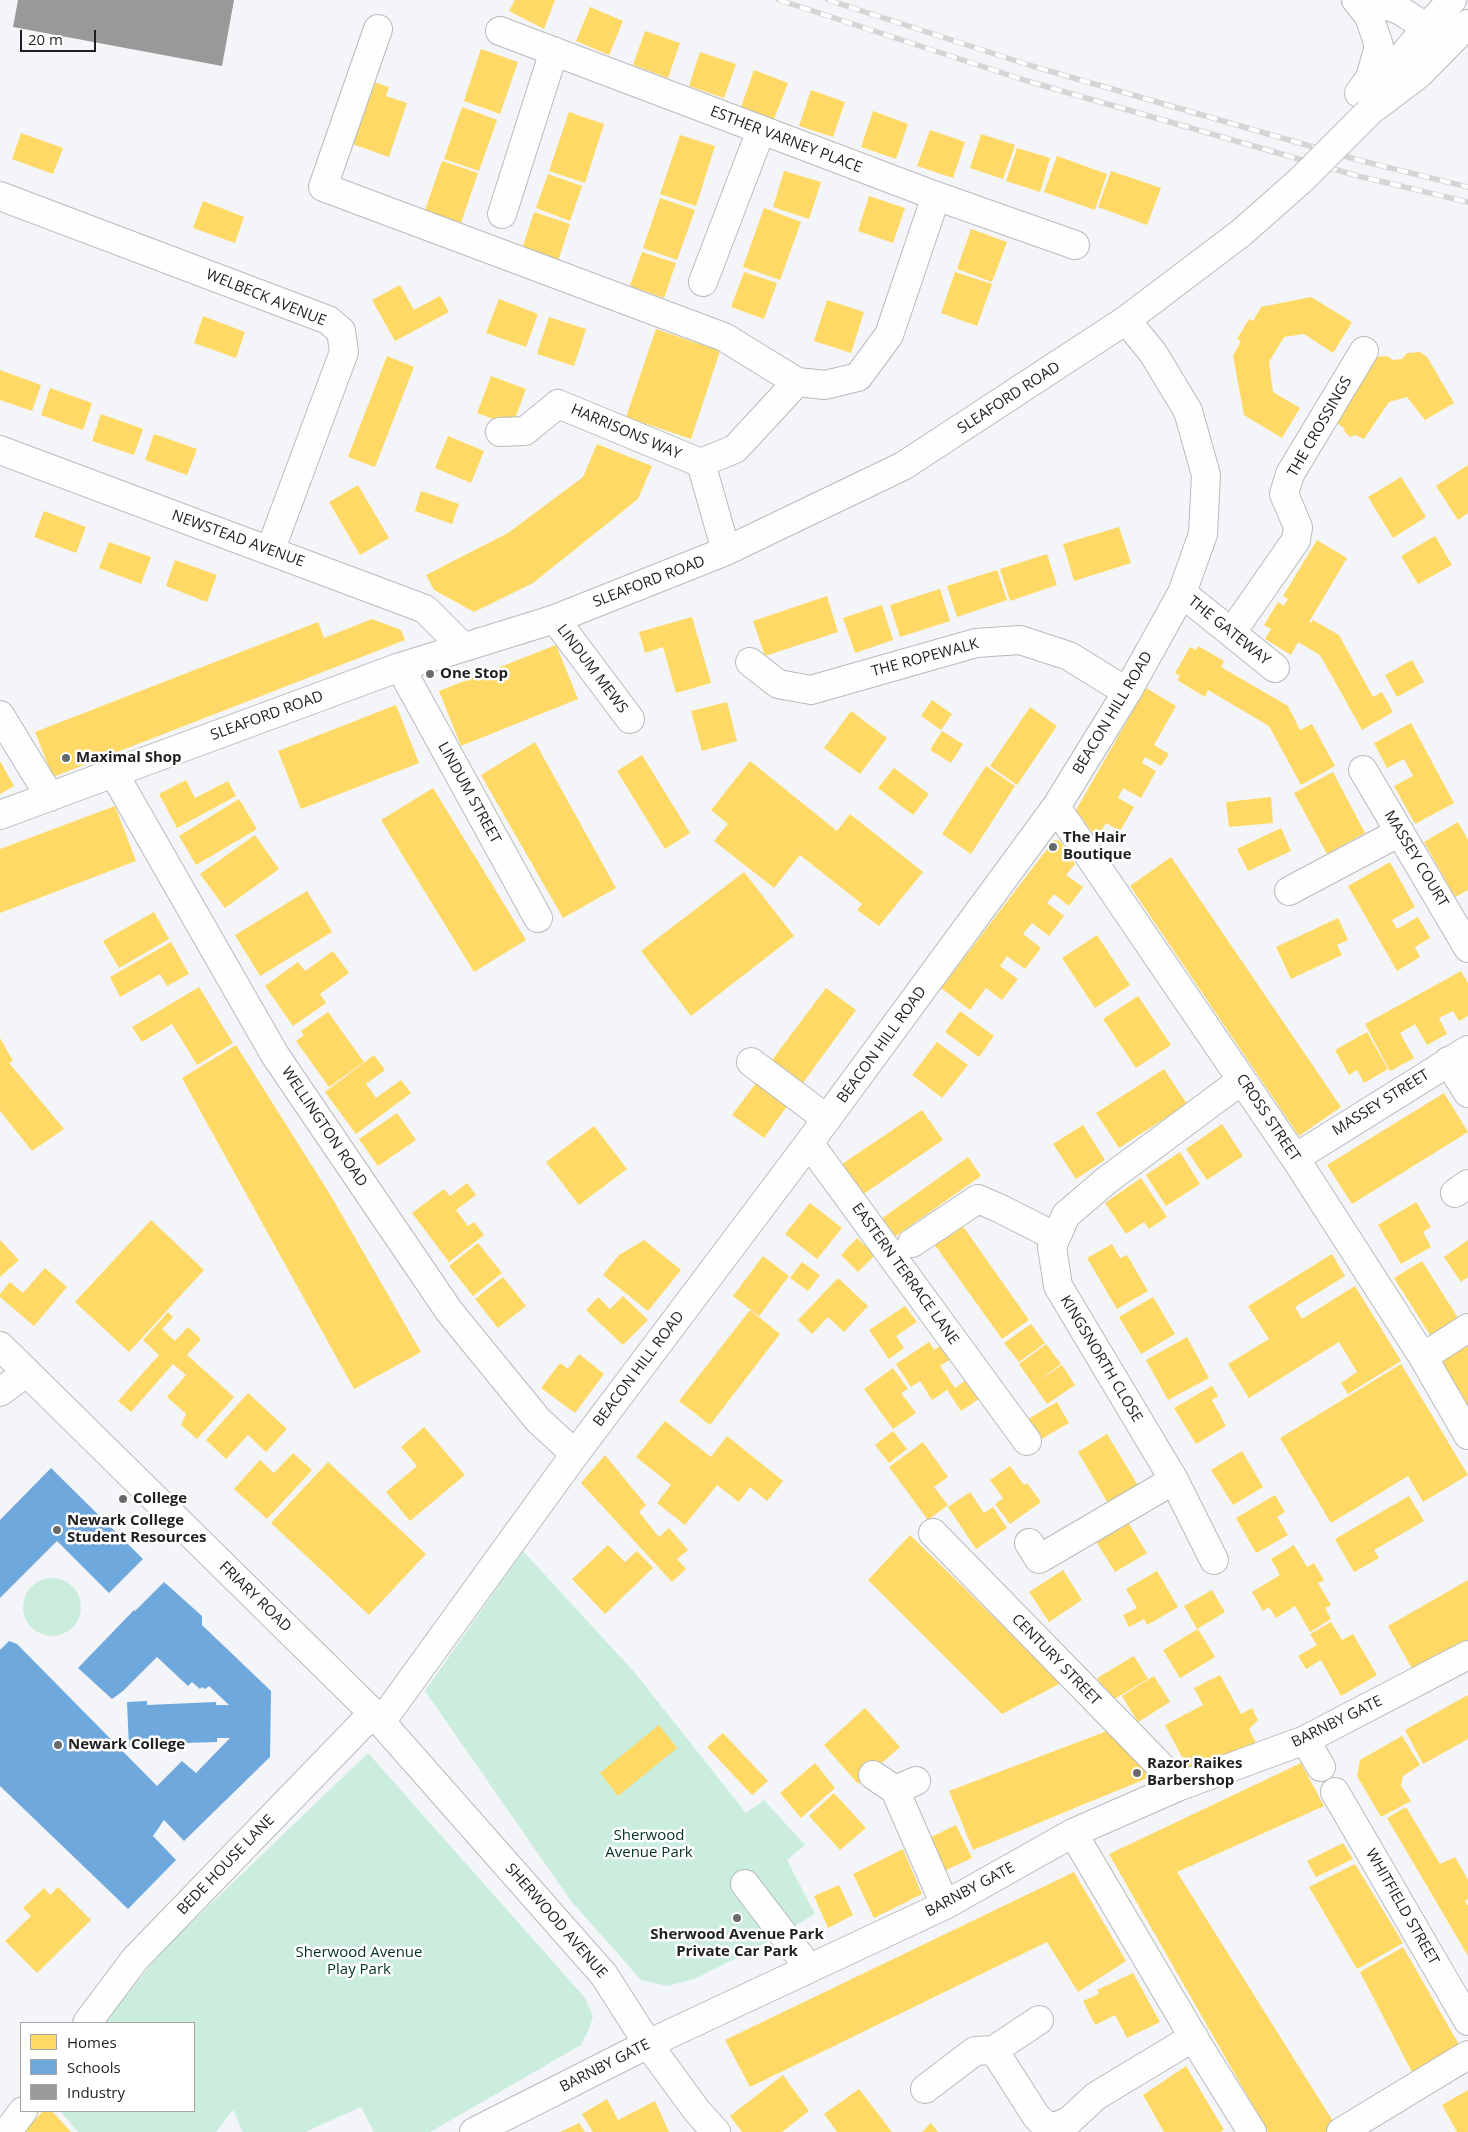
<!DOCTYPE html>
<html>
<head>
<meta charset="utf-8">
<style>
  body { margin:0 }
  #map { position:relative; width:1468px; height:2132px; overflow:hidden; background:#f3f5f8; font-family:"Open Sans",sans-serif }
  canvas { display:block }
  .legend { position:absolute; left:20px; top:2022px; width:175px; height:90px; box-sizing:border-box; background:#fff; border:1px solid #a5a5a6; margin:0; padding:6px 9px; list-style:none; font-size:15px; color:#1e1f21 }
  .legend li { display:flex; align-items:center; gap:10px; height:25px }
  .legend b { width:25px; border:1px solid #a5a5a6 }
  .scale { position:absolute; left:20px; top:30px; width:76px; height:22px; box-sizing:border-box; border:2px solid #1e1f21; border-top:0; padding-left:6px; font-size:15px; line-height:18px; white-space:nowrap; color:#1e1f21; -webkit-text-stroke:4px #fff; paint-order:stroke }
</style>
</head>
<body>
<div id="map">
<canvas width="1468" height="2132"></canvas>
<ul class="legend">
<li><b style="height:14px;background:#ffd966"></b>Homes</li>
<li><b style="height:14px;background:#6fa8dc"></b>Schools</li>
<li><b style="height:14px;background:#999"></b>Industry</li>
</ul>
<div class="scale">20 m</div>
</div>
<script>
const ctx = document.querySelector('canvas').getContext('2d');
ctx.lineJoin = 'round';
function paint(path, color) {
  ctx.fillStyle = color;
  ctx.fill(path, 'evenodd');
}
function shape(rows) {
  const path = new Path2D();
  for (const r of rows) {
    if (r.length === 3) {
      path.moveTo(r[0] + r[2], r[1]);
      path.arc(r[0], r[1], r[2], 0, 2 * Math.PI);
      continue;
    }
    path.moveTo(r[0], r[1]);
    for (let i = 2; i < r.length; i += 2) path.lineTo(r[i], r[i + 1]);
  }
  return path;
}
function strokePath(path, color, width, dash) {
  ctx.strokeStyle = color;
  ctx.lineWidth = width;
  ctx.lineCap = dash ? 'butt' : 'round';
  ctx.setLineDash(dash || []);
  ctx.stroke(path);
}
function write(font, color, halo, rows, align = 'center') {
  ctx.font = font + ' "Open Sans",sans-serif';
  ctx.lineWidth = 5;
  ctx.setLineDash([]);
  ctx.textBaseline = 'middle';
  ctx.strokeStyle = halo;
  ctx.fillStyle = color;
  for (const [text, x, y, turn = 0] of rows) {
    ctx.save();
    ctx.translate(x, y);
    ctx.rotate((+turn || 0) * Math.PI / 180);
    ctx.textAlign = isNaN(turn) ? turn : align;
    if (halo) ctx.strokeText(text, 0, 0);
    ctx.fillText(text, 0, 0);
    ctx.restore();
  }
}
paint(shape([
  [523,1551,635,1673,746,1813,764,1800,805,1845,787,1860,815,1914,757,1948,694,1979,667,1986,641,1980,571,1901,425,1691],
  [52,1607,29],
  [368,1753,585,1998,593,2016,589,2029,581,2045,430,2132,374,2132,361,2107,305,2132,243,2132,233,2110,216,2132,78,2132,60,2111,194,2111,194,2023,103,2023,165,1948]
]), '#caedde');
paint(shape([
  [515,0,555,0,544,29,509,11],
  [590,7,623,21,609,55,576,41],
  [645,31,680,43,668,78,633,65],
  [481,49,518,62,500,114,464,101],
  [700,52,736,64,724,98,689,86],
  [754,70,788,83,774,119,741,107],
  [373,82,389,87,386,96,407,103,389,157,352,144],
  [811,90,845,102,833,137,799,126],
  [462,107,497,120,479,171,444,159],
  [873,111,908,124,896,159,861,147],
  [569,112,604,124,585,183,549,171],
  [930,130,965,142,953,178,917,166],
  [21,133,63,148,53,174,12,159],
  [981,134,1015,145,1003,179,970,168],
  [680,135,715,146,696,206,660,194],
  [1017,148,1050,158,1040,192,1006,181],
  [1057,156,1107,174,1095,210,1044,192],
  [442,161,478,173,461,223,425,210],
  [784,171,821,182,809,219,773,207],
  [1111,171,1161,188,1147,225,1098,207],
  [548,174,582,186,570,221,536,208],
  [869,196,905,208,893,243,858,231],
  [660,198,695,210,677,260,643,248],
  [203,201,244,217,235,243,193,228],
  [764,208,801,222,780,280,743,267],
  [534,212,570,224,558,261,522,249],
  [971,229,1007,242,992,282,957,269],
  [642,252,676,263,664,298,630,286],
  [744,272,777,283,764,319,731,307],
  [955,272,992,284,977,326,941,313],
  [400,285,414,310,440,296,449,312,395,341,372,300],
  [1311,297,1352,322,1333,353,1304,334,1284,337,1269,362,1273,392,1300,408,1282,438,1244,415,1233,356,1241,341,1237,339,1249,319,1253,321,1261,307],
  [499,299,538,314,526,347,486,333],
  [827,300,864,312,851,353,814,341],
  [203,316,245,332,236,358,194,343],
  [549,317,586,329,574,366,537,354],
  [656,329,720,351,691,439,626,417],
  [1420,352,1427,357,1454,403,1425,420,1407,397,1389,402,1364,439,1355,435,1350,437,1345,432,1344,428,1335,422,1368,365,1378,357,1387,356,1393,360,1402,359,1407,353],
  [387,356,414,367,375,467,348,457],
  [0,370,41,385,32,411,0,400],
  [491,376,526,389,512,426,477,413],
  [50,388,92,403,83,430,41,415],
  [101,414,143,429,134,455,92,441],
  [154,434,197,449,187,475,145,460],
  [448,436,484,451,471,483,435,468],
  [597,444,652,466,638,499,533,583,474,612,434,590,426,575,508,533,583,477],
  [1468,465,1468,513,1458,520,1436,486],
  [1401,477,1426,517,1393,538,1368,497],
  [358,485,389,538,360,555,329,502],
  [421,491,459,504,452,524,415,511],
  [44,511,86,527,76,553,34,537],
  [1119,527,1131,563,1074,581,1063,544],
  [1435,536,1452,565,1418,584,1401,556],
  [1317,540,1347,558,1309,622,1311,623,1313,620,1339,635,1373,697,1382,692,1393,712,1362,730,1320,655,1298,642,1291,655,1265,639,1271,629,1264,625,1278,602,1284,606,1288,599,1283,596],
  [109,542,151,557,141,584,99,568],
  [1047,554,1057,585,1010,601,1000,569],
  [175,560,217,575,207,602,166,586],
  [997,570,1007,600,957,617,947,586],
  [940,589,950,621,900,637,890,605],
  [827,596,838,632,765,656,753,621],
  [882,605,893,640,855,653,843,618],
  [692,617,711,683,676,693,663,647,645,653,639,632],
  [372,619,401,630,405,640,53,777,35,732,318,622,324,638],
  [556,645,578,699,461,746,439,691],
  [1198,646,1224,661,1221,667,1288,706,1300,730,1312,724,1335,766,1301,785,1269,726,1208,690,1205,697,1177,680,1180,676,1175,673,1190,647,1196,650],
  [1412,660,1424,682,1397,697,1385,675],
  [1146,688,1176,706,1154,745,1169,754,1161,766,1145,757,1142,763,1156,771,1141,798,1123,788,1118,798,1134,807,1120,831,1106,823,1097,839,1076,810],
  [932,700,952,714,941,730,921,716],
  [727,702,737,741,702,751,691,711],
  [396,705,419,763,301,809,278,751],
  [1030,707,1057,726,1017,785,990,766],
  [851,711,887,738,860,774,824,748],
  [1411,723,1454,803,1415,824,1394,786,1413,776,1404,759,1387,768,1374,743],
  [942,731,963,744,951,763,930,750],
  [535,742,616,888,563,918,481,775],
  [642,755,690,833,665,849,617,771],
  [0,761,14,786,0,794],
  [750,761,837,831,850,814,923,872,879,926,857,910,862,904,800,855,774,888,714,841,728,824,711,810],
  [986,766,1015,786,971,854,942,834],
  [894,768,929,794,913,815,878,788],
  [1333,772,1365,833,1327,854,1294,793],
  [186,780,195,798,228,781,236,796,177,828,159,794],
  [433,788,526,940,474,972,381,820],
  [1271,797,1273,823,1229,827,1226,802],
  [239,799,257,829,196,865,179,836],
  [115,806,136,861,0,913,0,849],
  [1458,822,1468,840,1468,890,1455,897,1424,842],
  [1281,828,1291,851,1248,871,1237,849],
  [255,835,279,869,225,908,200,874],
  [1054,840,1060,841,1075,864,1066,875,1083,887,1069,906,1054,894,1047,903,1064,916,1049,936,1032,923,1023,934,1041,948,1025,969,1007,956,1000,966,1018,979,1002,1000,986,988,970,1010,941,988],
  [1171,857,1341,1107,1299,1136,1130,886],
  [1390,862,1415,907,1392,920,1397,929,1418,917,1430,938,1415,947,1420,957,1397,971,1348,886],
  [744,872,794,936,691,1016,641,951],
  [307,891,332,932,260,976,235,935],
  [154,912,169,939,119,968,103,941],
  [1338,918,1348,940,1337,945,1342,955,1291,979,1276,947],
  [1097,935,1130,985,1095,1008,1062,958],
  [171,942,189,974,167,986,160,974,120,997,110,977],
  [333,951,349,973,320,994,326,1003,293,1026,265,986,298,962,305,971],
  [1461,971,1468,983,1468,1016,1459,1021,1453,1011,1439,1018,1447,1034,1427,1045,1415,1024,1400,1033,1414,1058,1390,1071,1365,1024],
  [199,987,233,1043,197,1065,172,1024,142,1042,132,1027],
  [826,988,856,1010,800,1087,769,1064],
  [1138,996,1171,1045,1136,1068,1103,1019],
  [960,1011,994,1036,979,1057,945,1032],
  [328,1012,364,1062,329,1087,296,1041,304,1035,301,1031],
  [1367,1032,1388,1069,1364,1083,1357,1070,1349,1075,1335,1050],
  [0,1038,13,1061,9,1063,64,1129,32,1151,0,1111],
  [937,1042,968,1065,942,1098,912,1075],
  [236,1045,331,1196,421,1352,354,1389,182,1078],
  [374,1055,385,1070,366,1084,376,1098,401,1080,411,1093,356,1134,325,1092],
  [1164,1069,1187,1104,1119,1148,1096,1113],
  [759,1079,790,1102,764,1138,732,1115],
  [1444,1093,1468,1132,1352,1204,1327,1165],
  [922,1110,943,1140,862,1195,842,1164],
  [397,1113,416,1140,378,1166,359,1139],
  [1222,1124,1243,1156,1207,1180,1186,1149],
  [1083,1125,1105,1160,1076,1179,1053,1144],
  [594,1126,627,1169,579,1205,546,1162],
  [1180,1152,1200,1184,1166,1206,1146,1175],
  [968,1157,981,1176,893,1238,881,1219],
  [1141,1178,1167,1217,1149,1229,1144,1222,1126,1234,1105,1203],
  [467,1183,476,1195,456,1210,468,1226,474,1222,484,1235,449,1262,412,1213,444,1189,450,1196],
  [1416,1202,1431,1227,1423,1232,1431,1247,1401,1264,1378,1225],
  [810,1203,842,1228,817,1259,785,1234],
  [151,1220,204,1270,129,1352,75,1302],
  [962,1225,1029,1320,1002,1339,934,1244],
  [857,1238,875,1255,858,1272,841,1255],
  [0,1240,19,1260,0,1277],
  [644,1240,681,1270,648,1311,603,1275,619,1255],
  [1468,1240,1468,1277,1461,1282,1444,1257],
  [478,1243,502,1273,473,1296,449,1266],
  [1112,1244,1120,1258,1127,1255,1148,1291,1117,1309,1087,1258],
  [1332,1254,1345,1276,1295,1307,1302,1319,1355,1286,1401,1361,1348,1394,1341,1383,1357,1372,1339,1342,1249,1398,1228,1364,1269,1339,1248,1306],
  [763,1256,789,1276,759,1316,733,1296],
  [1422,1261,1460,1321,1432,1338,1394,1278],
  [802,1262,820,1275,808,1291,790,1278],
  [45,1268,67,1287,34,1326,0,1297,0,1294,10,1282,23,1293],
  [503,1277,526,1306,498,1328,475,1299],
  [838,1278,868,1306,844,1332,828,1317,812,1334,798,1320],
  [623,1296,648,1320,623,1345,586,1310,598,1297,610,1309],
  [1153,1297,1175,1334,1141,1354,1119,1317],
  [905,1306,917,1322,896,1336,904,1348,889,1359,869,1330],
  [750,1310,780,1334,710,1425,679,1401],
  [168,1312,173,1317,162,1329,175,1341,188,1327,201,1339,187,1355,234,1397,197,1439,181,1425,186,1414,167,1397,186,1375,173,1364,131,1412,118,1401,159,1355,143,1340],
  [1031,1324,1045,1343,1019,1362,1004,1343],
  [1187,1337,1209,1378,1168,1400,1146,1360],
  [929,1342,934,1350,942,1345,951,1359,940,1366,955,1388,966,1380,979,1399,961,1411,947,1390,932,1400,920,1381,911,1387,896,1364],
  [1468,1342,1468,1407,1437,1356],
  [1046,1344,1061,1364,1037,1382,1062,1365,1075,1385,1047,1404,1019,1364],
  [579,1354,604,1374,575,1413,541,1388,560,1363,568,1369],
  [1401,1364,1468,1475,1423,1502,1408,1476,1331,1523,1280,1438],
  [893,1368,908,1389,901,1393,916,1413,893,1429,864,1389],
  [1212,1386,1218,1396,1212,1400,1226,1426,1196,1444,1174,1408],
  [248,1393,287,1429,266,1452,248,1435,226,1459,206,1440],
  [1057,1402,1069,1423,1033,1444,1021,1423],
  [665,1421,711,1457,727,1436,783,1481,767,1501,750,1487,739,1502,717,1485,685,1525,657,1503,671,1485,636,1457],
  [424,1427,465,1475,410,1521,386,1492,417,1466,401,1447],
  [893,1431,907,1449,889,1463,875,1445],
  [1107,1434,1139,1487,1109,1505,1078,1452],
  [923,1442,948,1477,934,1487,948,1505,928,1520,889,1467],
  [1242,1451,1263,1487,1233,1505,1211,1470],
  [293,1453,312,1470,267,1519,234,1489,260,1460,274,1473],
  [605,1455,646,1505,639,1512,659,1537,669,1528,688,1550,677,1559,686,1569,672,1582,581,1483],
  [328,1462,426,1554,369,1615,271,1523],
  [1010,1466,1024,1485,1027,1483,1041,1502,1010,1524,995,1504,1003,1498,990,1480],
  [970,1492,984,1513,993,1507,1007,1528,976,1549,948,1507],
  [1275,1495,1285,1512,1277,1517,1288,1535,1256,1553,1236,1518],
  [1409,1496,1424,1521,1374,1550,1379,1558,1354,1572,1335,1539],
  [1124,1516,1147,1553,1115,1572,1092,1535],
  [910,1535,1061,1683,1002,1714,868,1580],
  [608,1545,625,1562,637,1551,653,1568,605,1614,572,1579],
  [1294,1545,1307,1567,1314,1563,1324,1580,1318,1583,1331,1605,1325,1608,1331,1619,1310,1632,1295,1606,1276,1618,1269,1607,1263,1611,1252,1592,1280,1575,1271,1559],
  [1063,1570,1082,1600,1049,1622,1029,1592],
  [1157,1571,1178,1607,1147,1625,1144,1619,1129,1627,1123,1615,1137,1608,1126,1589],
  [1468,1580,1468,1642,1414,1672,1388,1626],
  [1212,1590,1225,1612,1197,1629,1184,1606],
  [1331,1622,1342,1640,1353,1634,1377,1675,1341,1696,1321,1660,1306,1669,1298,1656,1317,1645,1310,1634],
  [1198,1629,1215,1657,1180,1678,1163,1650],
  [1134,1656,1148,1679,1111,1701,1097,1678],
  [1220,1675,1241,1714,1252,1708,1258,1720,1249,1729,1258,1747,1194,1780,1165,1725,1203,1705,1194,1688],
  [1154,1676,1170,1702,1138,1722,1122,1696],
  [1468,1695,1468,1739,1423,1764,1405,1730],
  [865,1708,900,1747,858,1784,824,1745],
  [659,1725,677,1748,618,1796,600,1773],
  [1107,1731,1155,1775,973,1850,949,1791],
  [723,1733,768,1781,752,1795,707,1747],
  [1402,1736,1420,1765,1403,1776,1401,1786,1411,1801,1381,1817,1357,1776,1360,1760],
  [815,1763,835,1788,801,1818,780,1793],
  [1301,1763,1324,1806,1177,1872,1336,2126,1325,2132,1268,2132,1109,1854],
  [834,1793,866,1828,840,1850,809,1816],
  [1406,1807,1440,1864,1455,1857,1468,1880,1468,1899,1465,1901,1468,1906,1468,1956,1387,1818],
  [956,1825,972,1858,942,1872,927,1839],
  [1343,1843,1353,1859,1316,1877,1307,1861],
  [903,1849,922,1894,874,1918,853,1874],
  [1355,1864,1403,1943,1357,1969,1309,1887],
  [1074,1872,1126,1961,1078,1992,1047,1942,750,2087,725,2040],
  [839,1885,853,1915,828,1928,814,1896],
  [58,1887,91,1920,37,1973,5,1941,31,1916,23,1908,44,1888,50,1895],
  [1403,1947,1462,2050,1414,2076,1360,1972],
  [1133,1973,1160,2022,1127,2038,1115,2015,1095,2025,1083,2001,1099,1994,1097,1990],
  [1186,2066,1224,2130,1220,2132,1164,2132,1143,2095],
  [783,2075,809,2111,782,2132,742,2132,730,2116],
  [859,2089,892,2132,837,2132,824,2114],
  [1468,2090,1468,2132,1457,2132,1442,2105],
  [607,2099,618,2120,655,2101,669,2132,593,2132,582,2114],
  [43,2111,52,2111,71,2132,23,2132],
  [579,2123,585,2132,560,2132],
  [931,2123,938,2132,922,2132]
]), '#ffd966');
paint(shape([
  [51,1468,143,1559,109,1593,57,1541,0,1598,0,1520],
  [164,1582,202,1616,202,1625,271,1691,270,1757,184,1841,164,1820,153,1836,176,1860,128,1909,0,1786,0,1650,9,1641,17,1644,157,1786,182,1761,196,1773,230,1738,217,1738,217,1742,149,1744,149,1748,129,1747,127,1702,147,1701,147,1705,216,1702,216,1705,229,1705,209,1686,205,1689,202,1687,200,1689,192,1682,188,1686,157,1657,123,1691,112,1699,78,1668,134,1610,135,1611]
]), '#6fa8dc');
paint(shape([
  [18,0,234,0,222,66,13,27]
]), '#999');
const minor = shape([
  [1356,0,1369,16,1379,46,1370,78,1359,93],
  [1373,0,1401,11,1441,37],
  [378,29,323,187,724,337,797,382,735,449,701,463,726,551],
  [500,31,936,196,1075,245],
  [1374,108,1419,74,1468,24],
  [1369,112,1371,94,1427,27,1452,0],
  [0,196,328,320,341,331,344,352,270,551],
  [502,214,554,51],
  [703,282,761,130],
  [797,382,825,385,858,377,889,335,936,196],
  [500,432,525,431,558,404,701,463],
  [0,450,425,609,463,647],
  [1182,593,1275,668],
  [555,619,630,719],
  [1232,632,1296,540,1298,527,1284,494,1290,474,1364,351],
  [750,662,778,684,811,690,976,643,1020,640,1069,656,1127,692],
  [400,667,538,918],
  [0,715,50,797],
  [1363,770,1468,948],
  [113,772,275,1055,449,1311,538,1420,575,1454],
  [1056,807,1295,1158,1423,1357,1468,1435],
  [0,815,400,667,555,619,726,551,903,466,1126,320,1241,233],
  [1289,891,1400,832],
  [1448,1061,1468,1093],
  [751,1062,827,1119],
  [809,1143,1027,1441],
  [1295,1158,1468,1050],
  [1455,1193,1468,1184],
  [912,1243,978,1199,1001,1209,1056,1237],
  [0,1346,373,1713,604,1975,648,2044,697,2111,716,2132],
  [1423,1357,1468,1328],
  [0,1392,26,1373],
  [933,1533,1180,1786],
  [1029,1543,1039,1559,1174,1480],
  [1214,1560,1174,1480,1058,1286,1052,1247,1066,1215,1107,1180,1242,1080],
  [381,1722,575,1454,809,1143,1056,807,1127,692,1182,593,1203,534,1206,475,1188,411,1153,353,1126,320],
  [1305,1740,1321,1767],
  [873,1775,895,1790,945,1905],
  [895,1790,916,1781],
  [1335,1792,1468,2021],
  [1073,1833,1201,2050,1252,2132],
  [745,1884,809,1968],
  [87,2023,135,1959,373,1713],
  [994,2050,1036,2116,1044,2124,1056,2127,1070,2120,1096,2096,1194,2037],
  [925,2089,975,2051,994,2050,1039,2020],
  [7,2132,23,2111],
  [474,2132,648,2044,945,1905,1073,1833,1180,1786,1305,1740,1468,1655],
  [1341,2132,1468,2055]
]);
strokePath(minor, '#b8babc', 30);
strokePath(minor, '#fdfefe', 28);
const rail = shape([
  [779,0,1027,81,1358,176,1468,202],
  [828,0,1032,66,1362,161,1468,187]
]);
strokePath(rail, '#d4d5d5', 5.5);
strokePath(rail, '#fff', 4, [11]);
const minorBridge = shape([
  [1241,233,1301,180,1369,112]
]);
strokePath(minorBridge, '#b8babc', 30, []);
strokePath(minorBridge, '#fdfefe', 28);
for (const [x, y, r, color] of [
  [430,674,5,"#696a6c"],
  [66,758,5,"#696a6c"],
  [1053,847,5,"#696a6c"],
  [123,1499,5,"#696a6c"],
  [57,1530,5,"#696a6c"],
  [58,1745,5,"#696a6c"],
  [1137,1773,5,"#696a6c"],
  [737,1918,5,"#696a6c"]
]) {
  const dot = new Path2D();
  dot.arc(x, y, r, 0, 2 * Math.PI);
  ctx.fillStyle = color;
  ctx.fill(dot);
  strokePath(dot, '#fff', 2);
}
write('15px', '#1e1f21', '#fff', [
  ["ESTHER VARNEY PLACE",786,140,21],
  ["WELBECK AVENUE",266,298,22],
  ["SLEAFORD ROAD",1009,398,-33],
  ["THE CROSSINGS",1320,427,-60],
  ["HARRISONS WAY",626,432,23],
  ["NEWSTEAD AVENUE",238,539,20],
  ["SLEAFORD ROAD",649,582,-21],
  ["THE GATEWAY",1229,631,39],
  ["THE ROPEWALK",925,658,-15],
  ["LINDUM MEWS",592,669,53],
  ["BEACON HILL ROAD",1113,713,-59],
  ["SLEAFORD ROAD",267,716,-20],
  ["LINDUM STREET",469,793,61],
  ["MASSEY COURT",1416,859,59],
  ["BEACON HILL ROAD",882,1045,-54],
  ["MASSEY STREET",1381,1103,-32],
  ["CROSS STREET",1268,1118,56],
  ["WELLINGTON ROAD",324,1127,56],
  ["EASTERN TERRACE LANE",905,1274,54],
  ["KINGSNORTH CLOSE",1101,1359,59],
  ["BEACON HILL ROAD",639,1369,-53],
  ["FRIARY ROAD",255,1597,44],
  ["CENTURY STREET",1056,1660,46],
  ["BARNBY GATE",1337,1722,-26],
  ["BEDE HOUSE LANE",226,1865,-46],
  ["BARNBY GATE",970,1890,-28],
  ["WHITFIELD STREET",1402,1907,60],
  ["SHERWOOD AVENUE",556,1921,49],
  ["BARNBY GATE",605,2066,-27]
]);
write('bold 15px', '#1e1f21', '#fff', [
  ["One Stop",440,674],
  ["Maximal Shop",76,758],
  ["The Hair",1063,838],
  ["Boutique",1063,855],
  ["College",133,1499],
  ["Newark College",67,1521],
  ["Student Resources",67,1538],
  ["Newark College",68,1745],
  ["Razor Raikes",1147,1764],
  ["Barbershop",1147,1781],
  ["Sherwood Avenue Park",737,1935,"center"],
  ["Private Car Park",737,1952,"center"]
], 'left');
write('15px', '#043221', '#fff', [
  ["Sherwood",649,1836],
  ["Avenue Park",649,1853],
  ["Sherwood Avenue",359,1953],
  ["Play Park",359,1970]
]);
</script>
</body>
</html>
